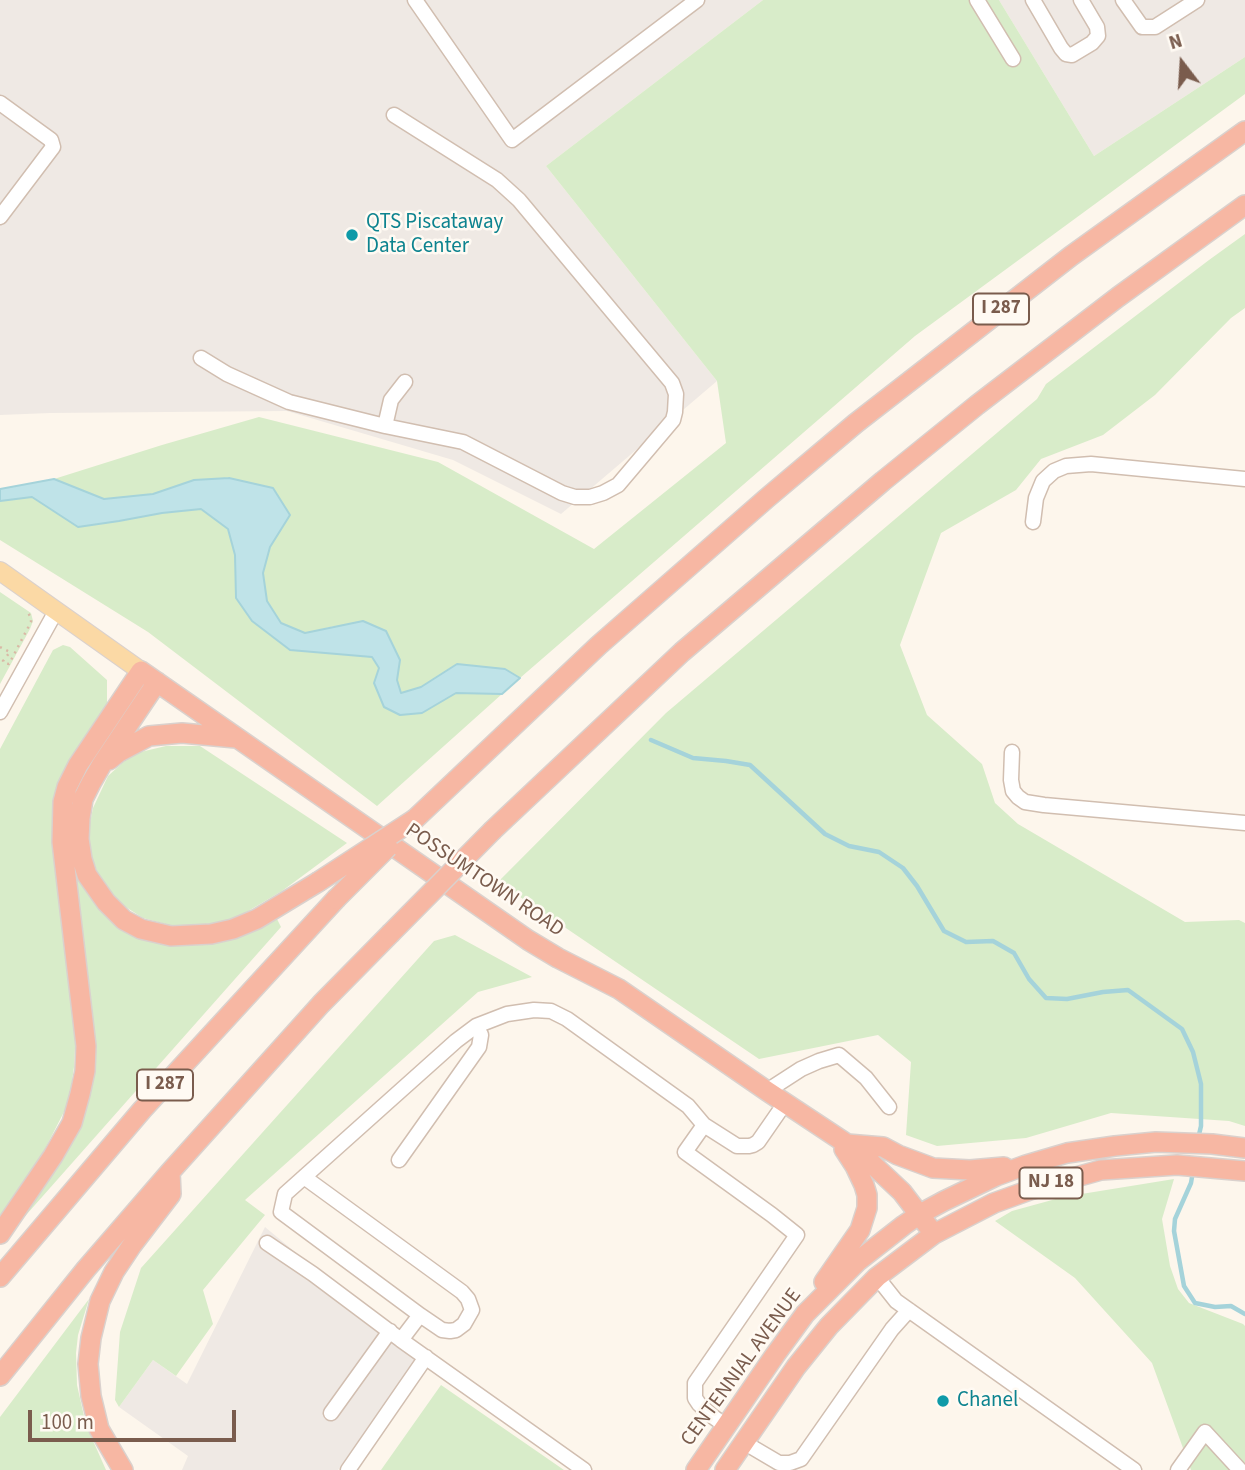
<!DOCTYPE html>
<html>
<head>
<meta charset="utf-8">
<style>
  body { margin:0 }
  #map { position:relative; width:1245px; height:1470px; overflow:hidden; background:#fdf6ec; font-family:"Source Sans 3",sans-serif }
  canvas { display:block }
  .north { position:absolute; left:1147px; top:28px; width:70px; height:70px; -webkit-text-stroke:5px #fffaf3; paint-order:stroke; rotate:343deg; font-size:19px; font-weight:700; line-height:28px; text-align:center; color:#7a5c4d }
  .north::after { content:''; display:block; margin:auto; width:24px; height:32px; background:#7a5c4d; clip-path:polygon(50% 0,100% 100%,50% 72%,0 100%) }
  .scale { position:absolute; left:28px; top:1410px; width:208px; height:32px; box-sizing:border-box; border:4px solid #7a5c4d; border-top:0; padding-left:9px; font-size:21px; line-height:24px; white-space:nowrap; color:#7a5c4d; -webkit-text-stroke:5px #fffaf3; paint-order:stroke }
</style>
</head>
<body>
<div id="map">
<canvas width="1245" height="1470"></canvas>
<div class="north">N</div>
<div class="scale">100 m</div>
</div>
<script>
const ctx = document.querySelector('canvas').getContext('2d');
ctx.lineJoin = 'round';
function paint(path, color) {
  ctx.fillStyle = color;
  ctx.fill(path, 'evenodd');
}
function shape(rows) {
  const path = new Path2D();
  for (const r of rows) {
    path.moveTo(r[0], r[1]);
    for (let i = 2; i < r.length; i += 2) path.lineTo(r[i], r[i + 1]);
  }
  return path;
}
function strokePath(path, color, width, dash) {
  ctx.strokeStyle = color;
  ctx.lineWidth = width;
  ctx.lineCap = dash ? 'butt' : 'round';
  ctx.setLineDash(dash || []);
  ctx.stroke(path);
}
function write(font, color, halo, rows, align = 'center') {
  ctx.font = font + ' "Source Sans 3",sans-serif';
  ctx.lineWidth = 5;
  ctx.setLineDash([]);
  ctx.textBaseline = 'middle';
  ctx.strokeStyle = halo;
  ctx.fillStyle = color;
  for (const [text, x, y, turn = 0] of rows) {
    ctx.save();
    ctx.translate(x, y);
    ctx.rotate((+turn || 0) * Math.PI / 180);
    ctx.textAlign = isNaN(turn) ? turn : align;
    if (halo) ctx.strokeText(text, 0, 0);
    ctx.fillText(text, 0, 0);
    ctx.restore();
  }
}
paint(shape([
  [0,0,763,0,546,166,717,381,561,514,453,460,287,411,50,413,0,415],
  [999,0,1245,0,1245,57,1094,156],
  [265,1227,420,1356,338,1470,182,1470,188,1456,119,1407,153,1360,187,1384]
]), '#efe9e4');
paint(shape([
  [763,0,999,0,1094,156,1245,57,1245,94,915,336,520,678,505,669,457,664,421,687,401,693,397,680,400,660,335,626,305,633,281,623,267,601,263,573,270,547,290,515,194,480,153,494,104,499,54,479,162,445,259,417,438,462,594,549,726,443,717,381,546,166],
  [1245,234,1245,308,1231,318,1155,395,1103,435,1041,459,1016,490,941,533,900,645,927,715,982,764,995,803,1018,824,1185,922,1239,920,1245,923,1245,1126,1229,1121,1111,1113,1026,1138,937,1146,906,1135,911,1062,878,1035,759,1059,498,882,666,713,1037,399,1046,384,1209,260],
  [32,497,78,527,119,521,162,513,201,509,228,529,235,555,236,598,290,650,372,657,379,668,374,683,384,707,400,715,422,712,456,693,502,694,377,806,148,632,0,540,0,501],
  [0,592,31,613,33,621,30,629,0,684],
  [63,645,70,647,107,680,107,703,59,784,76,1029,74,1067,69,1102,46,1147,19,1194,0,1217,0,749,53,650],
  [166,746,200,746,347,843,282,891,228,923,201,926,173,926,143,918,121,904,100,879,90,852,89,828,93,808,108,776,132,754],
  [79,877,118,923,245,933,277,919,281,927,19,1223,80,1117,74,878],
  [455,935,532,977,478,992,245,1200,265,1215,203,1290,213,1324,176,1376,153,1360,119,1407,115,1400,120,1332,141,1268,434,941],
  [1174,1179,1162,1219,1170,1266,1178,1289,1189,1303,1243,1324,1245,1326,1245,1470,1191,1470,1152,1363,1075,1278,995,1221,1012,1211,1063,1197],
  [89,1299,78,1335,76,1353,77,1385,86,1425,106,1470,0,1470,0,1417],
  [441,1385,564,1470,381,1470]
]), '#d8ecc9');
const water = shape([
  [229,478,273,488,290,515,270,547,263,573,267,601,281,623,305,633,363,621,386,631,400,660,397,680,401,693,421,687,457,664,505,669,520,678,502,694,456,693,422,713,400,715,384,707,374,683,379,668,372,657,290,650,252,621,236,598,235,555,228,529,201,509,162,513,119,521,78,527,32,497,0,501,0,489,54,479,104,499,153,494,194,480,229,478]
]);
paint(water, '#bfe3e8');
strokePath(water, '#a5d3da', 2);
strokePath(shape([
  [651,740,693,758,726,761,750,765,825,834,849,846,879,852,903,868,917,886,944,931,966,942,993,941,1014,953,1029,979,1046,998,1067,999,1103,992,1128,990,1182,1029,1193,1052,1201,1084,1201,1126,1198,1139],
  [1193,1171,1191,1183,1175,1219,1174,1231,1184,1286,1195,1303,1215,1307,1231,1306,1245,1314]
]), '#a5d3da', 4.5);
const minor = shape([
  [415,0,512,140,697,0],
  [977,0,1013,59],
  [1033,0,1061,48,1066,54,1072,55,1092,43,1098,36,1097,27,1081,0],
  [1123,0,1142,27,1155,27,1197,0],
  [0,103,51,140,53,147,0,217],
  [201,358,227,374,289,402,385,426,463,442,562,493,575,497,590,497,603,493,618,485,673,420,675,412,676,394,672,383,519,200,497,180,394,115],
  [385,426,391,400,405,382],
  [1033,522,1036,498,1043,481,1054,471,1066,466,1091,464,1245,479],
  [0,712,56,611],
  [1012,752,1011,780,1013,791,1018,797,1025,802,1044,805,1245,823],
  [767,1091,801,1069,819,1061,839,1055,866,1078,889,1107],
  [399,1160,479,1047,481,1035,476,1026],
  [304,1177,462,1292,468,1299,472,1310,464,1324,456,1330,450,1331,442,1330,420,1315],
  [267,1243,313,1274,401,1340],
  [877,1277,896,1301,1134,1470],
  [331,1413,390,1331],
  [726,1426,712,1416,699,1404,695,1398,695,1383,797,1235,772,1215,685,1152,704,1125,737,1146,749,1146,753,1145,758,1142,785,1103],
  [745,1443,779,1463,790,1463,801,1459,892,1329,909,1310],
  [348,1470,426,1357],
  [584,1470,401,1340,420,1315,281,1212,285,1194,456,1041,476,1026,507,1014,534,1010,551,1011,567,1019,688,1106,704,1125],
  [1178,1470,1205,1432,1240,1470]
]);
const major = shape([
  [0,571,141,671]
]);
const highway = shape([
  [157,682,102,764,91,783,83,799,80,818,79,839,82,859,87,875,106,902,124,920,141,929,171,936,211,934,233,929,257,919,318,882],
  [109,760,119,752,149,736,182,733,236,738],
  [415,819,599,645,767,498,856,423,1071,256,1245,131],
  [493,830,682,652,883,481,977,405,1118,297,1245,205],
  [847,1144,883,1147,898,1155,933,1168,970,1170,1004,1167],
  [0,1234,53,1156,72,1123,80,1094,85,1071,86,1046,62,842,63,802,67,787,78,765,141,671,528,940,558,958,619,989,767,1091,847,1144,869,1161,902,1192,934,1234],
  [0,1277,142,1110,336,899],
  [824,1282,860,1230,867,1208,867,1195,864,1185,855,1166,844,1149],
  [0,1376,86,1269,170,1172,321,1004,390,934],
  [123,1470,99,1429,91,1396,88,1364,91,1338,100,1301,114,1272,132,1245,171,1194,170,1172],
  [696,1470,775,1355,805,1314,858,1261,904,1225,920,1214,944,1201,996,1176,1026,1165,1067,1153,1115,1146,1156,1142,1212,1144,1245,1148],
  [725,1470,796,1367,829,1326,877,1277,934,1234,994,1203,1030,1190,1101,1170,1177,1165,1245,1171]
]);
strokePath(minor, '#d1beb0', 17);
strokePath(major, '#dad1cd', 20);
strokePath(highway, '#dad1cd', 22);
strokePath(shape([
  [0,647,10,652,3,661,4,663,9,664,31,622,31,618,27,611]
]), '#d9b8a5', 2.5, [2, 5]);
strokePath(minor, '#fff', 14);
strokePath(major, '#fbd9a5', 18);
strokePath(highway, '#f7b7a3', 19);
const highwayBridge = shape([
  [318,882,415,819],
  [336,899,388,847],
  [390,934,493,830]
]);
strokePath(highwayBridge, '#dad1cd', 22, []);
strokePath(highwayBridge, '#f7b7a3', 19);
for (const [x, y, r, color] of [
  [352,235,7,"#0f9aa8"],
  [943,1401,7,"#0f9aa8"]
]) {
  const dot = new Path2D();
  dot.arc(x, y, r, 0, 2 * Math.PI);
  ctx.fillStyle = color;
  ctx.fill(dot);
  strokePath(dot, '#fffaf3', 2.5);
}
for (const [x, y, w] of [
  [1001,309,56],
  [165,1085,56],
  [1051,1183,63]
]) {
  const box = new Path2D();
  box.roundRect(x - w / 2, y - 15.5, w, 31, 5);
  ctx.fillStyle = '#fffaf3';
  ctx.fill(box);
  strokePath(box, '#7a5c4d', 2);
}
write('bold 19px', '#7a5c4d', null, [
  ["I 287",1001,309],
  ["I 287",165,1085],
  ["NJ 18",1051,1183]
]);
write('21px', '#0d838f', '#fffaf3', [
  ["QTS Piscataway",366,223],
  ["Data Center",366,247],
  ["Chanel",957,1401]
], 'left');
write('21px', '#7a5c4d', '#fffaf3', [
  ["POSSUMTOWN ROAD",484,881,34],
  ["CENTENNIAL AVENUE",742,1368,-54]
]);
</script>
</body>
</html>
